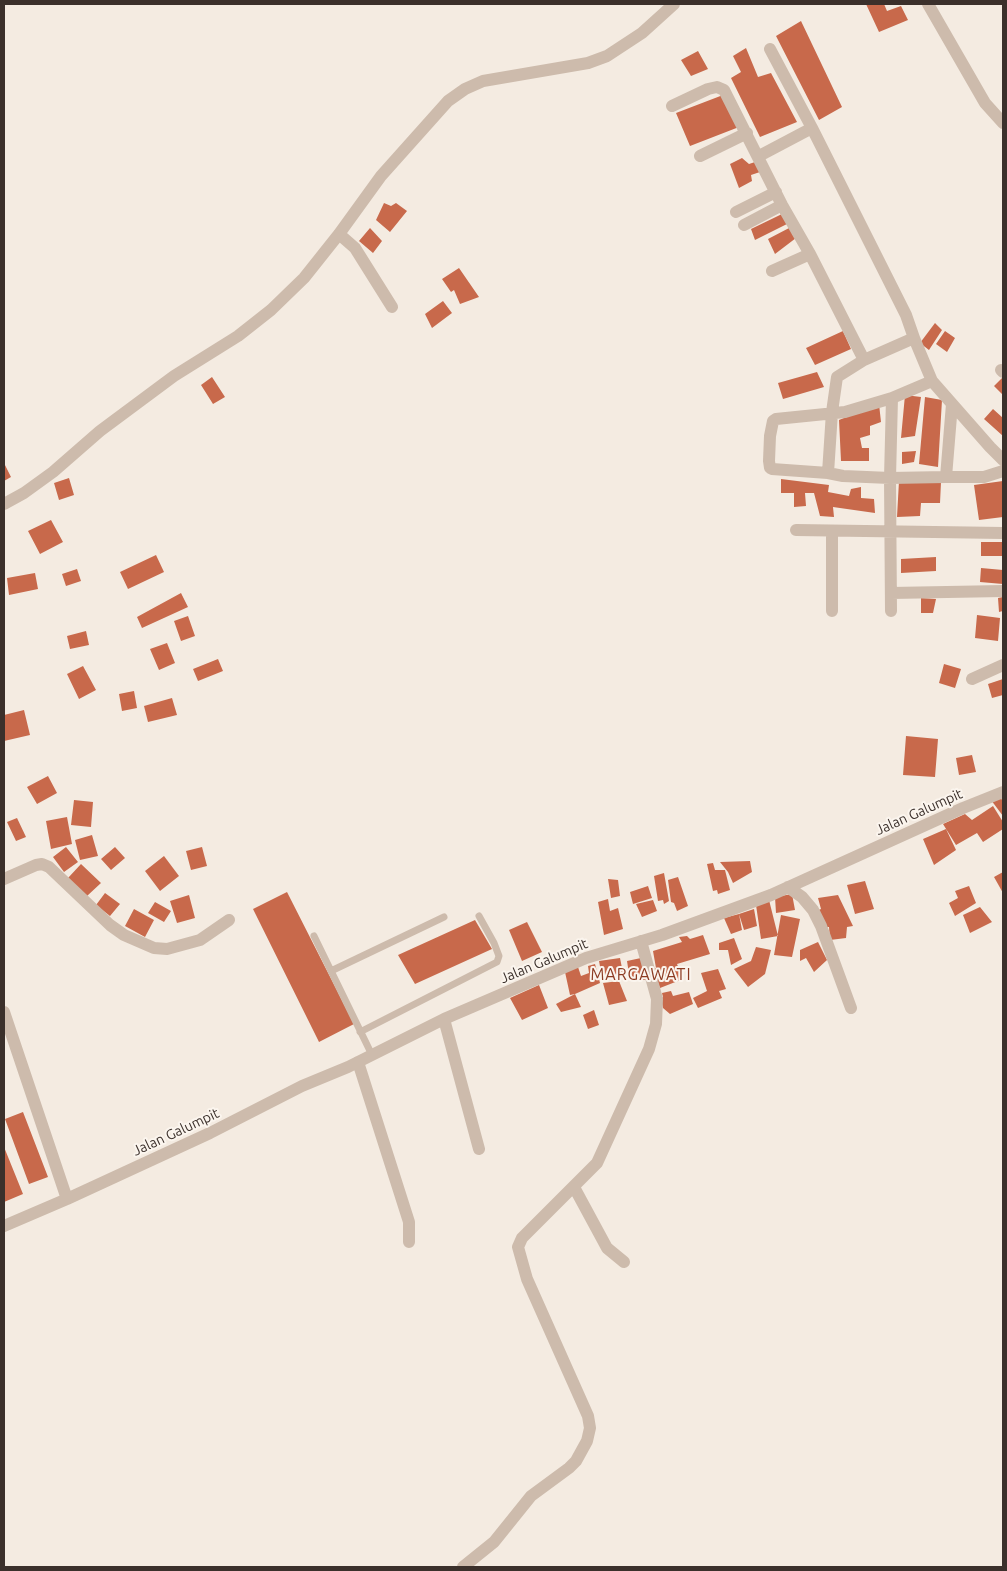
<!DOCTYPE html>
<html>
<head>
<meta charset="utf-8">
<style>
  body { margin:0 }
  #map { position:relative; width:1007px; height:1571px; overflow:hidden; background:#f4ebe1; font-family:Ubuntu,sans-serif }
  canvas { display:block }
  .frame { position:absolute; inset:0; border:5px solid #3b302b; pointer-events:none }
</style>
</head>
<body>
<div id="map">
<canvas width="1007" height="1571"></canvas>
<div class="frame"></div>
</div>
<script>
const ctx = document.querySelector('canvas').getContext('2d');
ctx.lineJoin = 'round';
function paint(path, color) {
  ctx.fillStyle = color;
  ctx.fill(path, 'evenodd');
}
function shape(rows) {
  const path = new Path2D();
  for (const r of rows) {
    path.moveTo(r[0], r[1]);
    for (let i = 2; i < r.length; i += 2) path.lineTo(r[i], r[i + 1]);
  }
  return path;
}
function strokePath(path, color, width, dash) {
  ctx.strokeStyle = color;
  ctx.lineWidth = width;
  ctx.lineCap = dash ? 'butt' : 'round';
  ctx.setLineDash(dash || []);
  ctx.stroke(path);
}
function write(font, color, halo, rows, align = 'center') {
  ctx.font = font + ' Ubuntu,sans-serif';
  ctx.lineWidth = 4;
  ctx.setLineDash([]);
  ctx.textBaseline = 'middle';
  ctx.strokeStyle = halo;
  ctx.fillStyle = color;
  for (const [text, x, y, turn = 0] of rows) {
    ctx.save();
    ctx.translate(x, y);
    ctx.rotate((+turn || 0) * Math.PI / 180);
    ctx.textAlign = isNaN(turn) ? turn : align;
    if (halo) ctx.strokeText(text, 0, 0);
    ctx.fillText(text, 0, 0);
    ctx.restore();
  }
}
paint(shape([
  [866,4,884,4,887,11,901,6,908,20,879,32],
  [801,21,842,107,819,120,776,36],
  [746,48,758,77,771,73,797,122,760,137,731,78,741,72,733,56],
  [698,51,708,69,691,76,681,60],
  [723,95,739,127,690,146,676,113],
  [742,158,749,164,758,161,763,171,751,175,752,181,739,188,730,164],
  [384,203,391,206,396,203,407,211,390,232,376,220],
  [782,214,789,223,755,240,751,229],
  [791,227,796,238,775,254,768,239],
  [370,228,382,241,373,253,359,241],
  [459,268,479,297,460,304,454,290,451,292,442,279],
  [443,301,452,313,432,328,425,314],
  [935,323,942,330,929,350,920,343],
  [843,331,851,349,815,365,806,348],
  [945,331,955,338,947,352,936,344],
  [817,372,824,387,783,399,778,383],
  [212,377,225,397,213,404,201,385],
  [1003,377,1003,395,994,386],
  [905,395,921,397,915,436,901,438],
  [925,397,942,400,938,467,919,464],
  [879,404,881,422,870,426,870,435,860,438,862,448,869,448,869,461,841,461,839,420],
  [993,409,1003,418,1003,436,984,419],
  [916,451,914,462,902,464,902,452],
  [4,463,11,477,4,481],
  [69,478,74,495,59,500,54,483],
  [781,479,829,485,828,492,849,496,851,489,861,487,861,498,874,499,875,513,833,507,834,517,820,516,814,493,805,493,806,506,794,507,794,493,781,493],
  [899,481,941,482,940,503,921,503,920,516,897,517],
  [1003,481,1003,517,979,520,974,485],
  [51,520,63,542,40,554,28,531],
  [981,542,1003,542,1003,556,981,556],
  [156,555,164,572,128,589,120,572],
  [936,557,936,571,901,573,901,559],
  [981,568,1003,570,1003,584,980,582],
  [77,569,81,581,66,586,62,574],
  [35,573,38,589,9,595,7,578],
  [181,593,188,607,142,628,137,617],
  [1003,597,1003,611,999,612,998,598],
  [921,598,936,599,933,613,921,613],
  [977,615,1000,618,998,641,975,638],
  [188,616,195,636,181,641,174,621],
  [86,631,89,645,70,649,67,636],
  [167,643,175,663,159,670,150,649],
  [218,659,223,671,198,681,193,669],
  [944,664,961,669,955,688,939,683],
  [83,666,96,690,79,699,67,674],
  [1003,679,1003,695,992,698,988,684],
  [134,691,137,708,122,711,119,694],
  [172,698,177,715,148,722,144,706],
  [24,710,30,735,4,741,4,715],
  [906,736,938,739,935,777,903,775],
  [972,755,976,772,959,775,956,758],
  [48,776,57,793,37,804,27,787],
  [1000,796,1003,802,1003,816,991,800],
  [74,800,93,802,91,827,71,825],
  [993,806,1003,822,1003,829,983,842,977,833,956,845,943,824,965,814,972,820],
  [67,817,72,844,51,849,46,821],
  [17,818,26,837,16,841,7,822],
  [946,829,956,850,934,865,923,839],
  [92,835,98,856,80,860,75,840],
  [66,847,78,862,64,872,53,857],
  [115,847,125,858,111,870,101,859],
  [202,847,207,866,191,870,186,851],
  [164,856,179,876,160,891,145,871],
  [750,861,752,872,733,883,728,872,720,862],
  [713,863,715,870,725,870,730,890,718,894,717,890,713,891,707,864],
  [81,864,101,883,87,896,68,878],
  [1003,872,1003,893,994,877],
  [664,873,669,901,664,904,663,900,658,901,654,876],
  [678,877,688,906,677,911,674,903,671,902,668,880],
  [608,879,618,880,620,896,611,898],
  [865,881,874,909,855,914,847,885],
  [648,886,652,898,633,904,630,892],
  [969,886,976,903,955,916,949,903,958,898,955,891],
  [287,892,354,1024,319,1042,253,909],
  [105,893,120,904,110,916,96,905],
  [792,894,795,910,776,913,775,897],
  [189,895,195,918,177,923,170,901],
  [838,895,853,926,847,927,846,938,830,940,829,927,823,927,816,911,821,909,818,898],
  [608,899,610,911,618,908,623,929,604,935,598,902],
  [653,900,657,911,642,917,636,904],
  [769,900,778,936,761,939,756,905],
  [155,902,171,911,164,922,148,913],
  [980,907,992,922,970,933,963,915],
  [134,909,154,920,145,937,125,926],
  [754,909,757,926,744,930,739,914],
  [739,914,742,930,731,934,724,918],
  [781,915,800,919,792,957,774,955],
  [475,920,492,949,415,984,398,955],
  [527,922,542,952,522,961,509,930],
  [703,935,710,954,677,964,683,979,660,988,653,970,656,968,653,951,682,942,679,937,687,936,690,939],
  [734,938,742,959,731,965,728,950,719,950,719,943],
  [818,942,827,960,814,972,806,958,800,961,800,950],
  [756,947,771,950,765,974,748,987,734,969,751,961],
  [620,958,623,973,602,977,599,961],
  [641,958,648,980,630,980,627,961],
  [595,964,600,983,575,994,570,995,565,972,578,967,581,976,589,973,588,966],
  [718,969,726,989,719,991,722,998,698,1008,693,998,707,991,701,973],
  [619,981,627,1001,609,1005,603,983],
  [539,985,548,1008,522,1020,510,998],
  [671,991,673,996,689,992,693,1004,670,1014,663,1008,661,999,663,997,662,993],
  [575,994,581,1007,561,1012,556,1004],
  [594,1010,599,1025,588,1029,583,1015],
  [23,1112,48,1177,29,1184,5,1119],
  [4,1147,23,1194,4,1202]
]), '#c8694b');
strokePath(shape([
  [314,936,372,1055],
  [331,971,444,917],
  [360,1032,497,962,499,956,494,943,479,916]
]), '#cdbbac', 7);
strokePath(shape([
  [928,4,985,103,1003,123],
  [770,49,812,128],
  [672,106,708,89,717,87,724,90,782,205,810,254,864,360,914,338,932,381,990,447,1003,460],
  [700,156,747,133],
  [759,156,812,128,906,315,914,338],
  [736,212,776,192],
  [744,225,782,205],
  [339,234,355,248,392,307],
  [772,271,810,254],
  [864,360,837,377,832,412,828,473,843,476,890,478,891,611],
  [1001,370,1003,372],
  [892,398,932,381],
  [828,473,772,469,770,468,769,461,770,436,773,421,776,419,845,412,892,398,890,478,946,477,952,404],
  [946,477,984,477,1003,471],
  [4,504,24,493,53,472,100,431,174,376,238,336,271,310,304,278,339,234,381,176,448,101,465,89,483,81,588,63,607,56,642,33,674,4],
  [796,530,1003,533],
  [832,531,832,611],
  [891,593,1003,591],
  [972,679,1003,665],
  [4,879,36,865,42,864,49,867,110,925,124,935,154,948,167,949,200,940,229,920],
  [788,887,802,897,813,910,821,926,851,1008],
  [4,1012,67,1199],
  [444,1019,479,1149],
  [358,1062,409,1222,409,1242],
  [574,1187,607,1248,624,1262],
  [4,1226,67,1199,210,1133,302,1086,348,1067,444,1019,586,958,662,935,771,895,963,808,1003,792],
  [463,1567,494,1542,531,1496,569,1468,576,1461,587,1441,590,1428,588,1416,527,1279,518,1247,522,1238,597,1163,649,1049,656,1024,657,999,641,941]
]), '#cdbbac', 12);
write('14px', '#3b302b', '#fbf5ee', [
  ["Jalan Galumpit",919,812,-24],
  ["Jalan Galumpit",544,961,-23],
  ["Jalan Galumpit",176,1132,-25]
]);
ctx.letterSpacing = '1px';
write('16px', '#8c3b22', '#fbf5ee', [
  ["MARGAWATI",641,975]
]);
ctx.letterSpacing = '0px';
</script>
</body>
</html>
